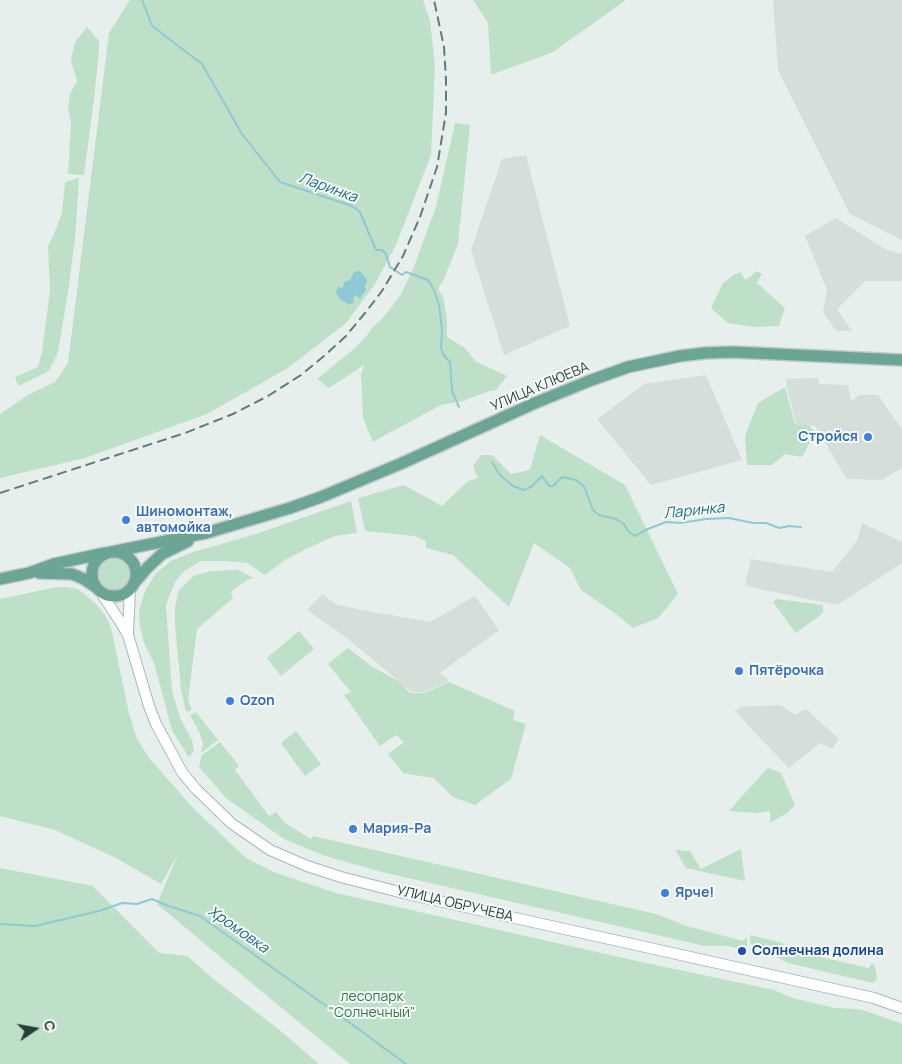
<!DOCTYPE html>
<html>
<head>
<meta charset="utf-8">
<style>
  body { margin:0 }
  #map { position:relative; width:902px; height:1064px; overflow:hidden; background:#e6efeb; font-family:Manrope,sans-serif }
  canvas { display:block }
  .north { position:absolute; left:10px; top:1004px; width:50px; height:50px; -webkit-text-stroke:4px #f7fbf9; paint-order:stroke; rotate:78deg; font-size:14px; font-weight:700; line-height:20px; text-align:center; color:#24423a }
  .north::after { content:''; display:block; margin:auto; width:18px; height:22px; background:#24423a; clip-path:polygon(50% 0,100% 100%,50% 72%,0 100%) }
</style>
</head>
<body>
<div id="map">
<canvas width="902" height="1064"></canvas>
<div class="north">С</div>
</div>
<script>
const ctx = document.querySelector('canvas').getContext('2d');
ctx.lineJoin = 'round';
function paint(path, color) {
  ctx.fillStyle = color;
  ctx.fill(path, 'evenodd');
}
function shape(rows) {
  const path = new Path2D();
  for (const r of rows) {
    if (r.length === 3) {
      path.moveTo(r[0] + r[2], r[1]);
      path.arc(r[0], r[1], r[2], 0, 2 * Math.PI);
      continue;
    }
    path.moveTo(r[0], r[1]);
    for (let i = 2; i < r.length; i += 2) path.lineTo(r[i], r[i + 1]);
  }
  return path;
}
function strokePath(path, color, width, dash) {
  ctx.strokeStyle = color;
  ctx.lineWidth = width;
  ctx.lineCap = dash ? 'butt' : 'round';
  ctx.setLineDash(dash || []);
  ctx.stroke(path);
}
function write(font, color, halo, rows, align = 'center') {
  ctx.font = font + ' Manrope,sans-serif';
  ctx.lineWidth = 4;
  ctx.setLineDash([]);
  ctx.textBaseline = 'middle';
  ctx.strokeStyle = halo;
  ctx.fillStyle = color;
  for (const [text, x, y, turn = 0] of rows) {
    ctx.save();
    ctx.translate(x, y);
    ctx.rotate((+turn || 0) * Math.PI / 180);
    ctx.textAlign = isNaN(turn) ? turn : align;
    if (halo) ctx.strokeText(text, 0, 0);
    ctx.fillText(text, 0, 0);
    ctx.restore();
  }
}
paint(shape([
  [773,0,902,0,902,240,850,214,778,70],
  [526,155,570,326,504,355,471,250,502,159],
  [836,218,885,249,902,254,902,281,865,281,837,309,852,331,836,331,823,312,827,290,805,236],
  [706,375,742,460,651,485,597,419,644,384],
  [818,378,819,384,848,385,851,401,859,395,878,395,902,429,902,468,882,480,847,479,815,426,796,424,787,388,786,379],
  [862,523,902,542,902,563,837,605,745,586,751,559,832,572,857,541],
  [323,594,335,604,361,610,430,622,475,596,499,630,440,673,449,681,424,692,412,692,343,635,307,610],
  [780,705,795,715,806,709,839,739,832,749,820,743,789,768,760,738,735,711,742,707]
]), '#d4dfda');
paint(shape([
  [130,0,423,0,430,21,435,66,431,155,396,245,375,284,346,323,288,368,207,414,85,458,0,478,0,414,28,395,55,382,68,363,109,33],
  [473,0,626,0,553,52,491,75,488,23],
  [87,27,99,41,99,51,94,99,84,175,68,174,71,123,68,107,70,94,77,81,71,61,75,42],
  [455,123,470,125,458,244,444,279,438,289,443,297,447,318,447,337,465,348,475,361,507,376,496,390,486,392,463,401,441,405,385,435,373,442,363,418,361,375,364,365,329,388,317,379,355,348,368,334,372,328,382,319,400,296,413,269,436,207],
  [79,178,75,239,68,292,58,352,49,371,18,386,15,377,38,367,42,352,50,290,48,246,54,234,62,213,65,182],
  [757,271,762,274,757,283,785,308,779,326,754,327,728,323,711,308,723,283,733,275,740,272,746,280],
  [785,387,795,424,809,425,815,433,802,457,785,454,772,465,747,465,745,436,758,403],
  [540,435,625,485,678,594,658,618,633,628,616,614,581,590,570,568,534,543,509,607,453,555,426,548,426,541,414,536,365,531,358,498,404,485,442,506,468,481,478,478,473,466,481,455,492,455,511,474,530,470],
  [351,501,357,533,335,536,306,549,285,560,265,575,247,563,227,561,201,561,184,571,175,582,166,605,172,691,180,718,192,740,194,751,190,756,188,756,172,730,154,663,144,643,140,626,139,610,145,591,156,573,171,561,193,552,256,534],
  [115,574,16],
  [238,570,254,578,247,580,231,592,233,598,197,629,188,700,192,710,186,712,181,689,175,625,175,607,179,590,193,576,211,571],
  [57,587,66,587,78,589,96,604,105,615,111,628,129,713,137,739,149,758,194,809,246,858,276,873,336,893,632,960,774,990,793,998,835,1008,858,1009,869,1012,902,1024,902,1064,350,1064,272,1000,157,904,178,854,161,884,116,858,55,830,0,816,0,599],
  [777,599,823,605,823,613,796,633,773,602],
  [299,631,314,649,281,676,267,658],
  [348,648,371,666,400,682,410,693,424,693,449,682,515,711,513,720,526,724,511,779,475,805,453,797,433,778,403,773,388,754,404,742,396,735,380,746,344,695,351,692,328,664],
  [196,712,218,740,201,753,203,744,200,733,190,715],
  [296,731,321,764,305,776,281,743],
  [220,742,239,766,235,770,269,816,276,812,285,823,311,839,313,836,656,914,687,926,743,941,747,937,747,950,727,946,705,946,382,872,325,856,284,839,226,798,199,767,202,755],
  [768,768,781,773,795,805,787,813,770,823,770,811,757,813,729,811,743,795],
  [741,849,745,881,686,868,675,850,690,851,701,869],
  [0,868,93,886,159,953,187,956,216,981,277,1028,319,1064,0,1064],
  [750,935,783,943,785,949,869,968,872,963,875,967,877,979,873,983,788,963,771,954,754,948,750,943]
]), '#bfe0c8');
paint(shape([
  [360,271,367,280,365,287,366,290,361,296,361,299,357,296,354,295,353,303,349,305,340,299,336,293,338,287,343,288,344,282,350,280,354,272]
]), '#8ec9d4');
strokePath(shape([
  [142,0,152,26,202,64,242,134,280,182,352,206,360,212,376,250,382,250,386,254,390,267,402,275,406,272,428,280,434,290,439,305,442,330,441,348,443,354,450,362,452,391,459,407],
  [492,462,500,475,513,486,523,490,531,487,542,476,549,486,553,486,562,477,576,480,584,486,593,510,599,515,616,519,624,524,628,531,635,536,648,529,666,522,680,523,706,519,729,518,753,523,766,523,779,528,789,526,801,527],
  [0,924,35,926,99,911,122,903,137,904,152,899,166,905,200,916,346,1020,406,1064]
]), '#8ec9d4', 2);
const secondary = shape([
  [100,591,119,620,128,635,149,706,156,724,182,772,195,788,231,823,270,850,307,866,341,877,403,893,874,998,902,1008],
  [128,634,130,589]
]);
const primary = shape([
  [111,552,206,533,290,508,321,497,400,464,535,403,589,381,628,367,680,356,705,353,733,352,902,360],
  [114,574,22],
  [39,573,72,574,84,579,97,588],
  [0,579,29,573,54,564,105,553],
  [135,582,148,567,162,554,188,541]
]);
strokePath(secondary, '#a4bbb3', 12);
strokePath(primary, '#c2cac8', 14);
strokePath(secondary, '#fff', 10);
strokePath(primary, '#6aa596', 11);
strokePath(shape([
  [0,493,185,433,233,414,268,396,301,375,324,356,346,336,365,313,382,291,403,256,420,217,437,167,446,113,446,80,444,47,434,0]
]), '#5f7d75', 2, [10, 5]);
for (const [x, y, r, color] of [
  [868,437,5,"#3f7fe0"],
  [126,520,5,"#3f7fe0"],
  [739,671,5,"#3f7fe0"],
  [230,701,5,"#3f7fe0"],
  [353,829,5,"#3f7fe0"],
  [665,893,5,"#3f7fe0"],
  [742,951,5,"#1a4fb4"]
]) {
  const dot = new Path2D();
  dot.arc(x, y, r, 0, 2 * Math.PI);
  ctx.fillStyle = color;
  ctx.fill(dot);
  strokePath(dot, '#f7fbf9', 2);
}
write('14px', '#24423a', '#f7fbf9', [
  ["УЛИЦА КЛЮЕВА",540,387,-23],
  ["УЛИЦА ОБРУЧЕВА",455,904,13]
]);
write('bold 14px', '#366cbe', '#f7fbf9', [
  ["Стройся",858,437,"right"],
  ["Шиномонтаж,",136,512],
  ["автомойка",136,528],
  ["Пятёрочка",749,671],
  ["Ozon",240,701],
  ["Мария-Ра",363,829],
  ["Ярче!",675,893]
], 'left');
write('bold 14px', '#164399', '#f7fbf9', [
  ["Солнечная долина",752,951]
], 'left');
write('14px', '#2d7a4b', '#f7fbf9', [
  ["лесопарк",372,997],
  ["\"Солнечный\"",372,1013]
]);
write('italic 15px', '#1c6f80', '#f7fbf9', [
  ["Ларинка",328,188,20],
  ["Ларинка",694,511,-6],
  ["Хромовка",238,930,35]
]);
</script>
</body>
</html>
